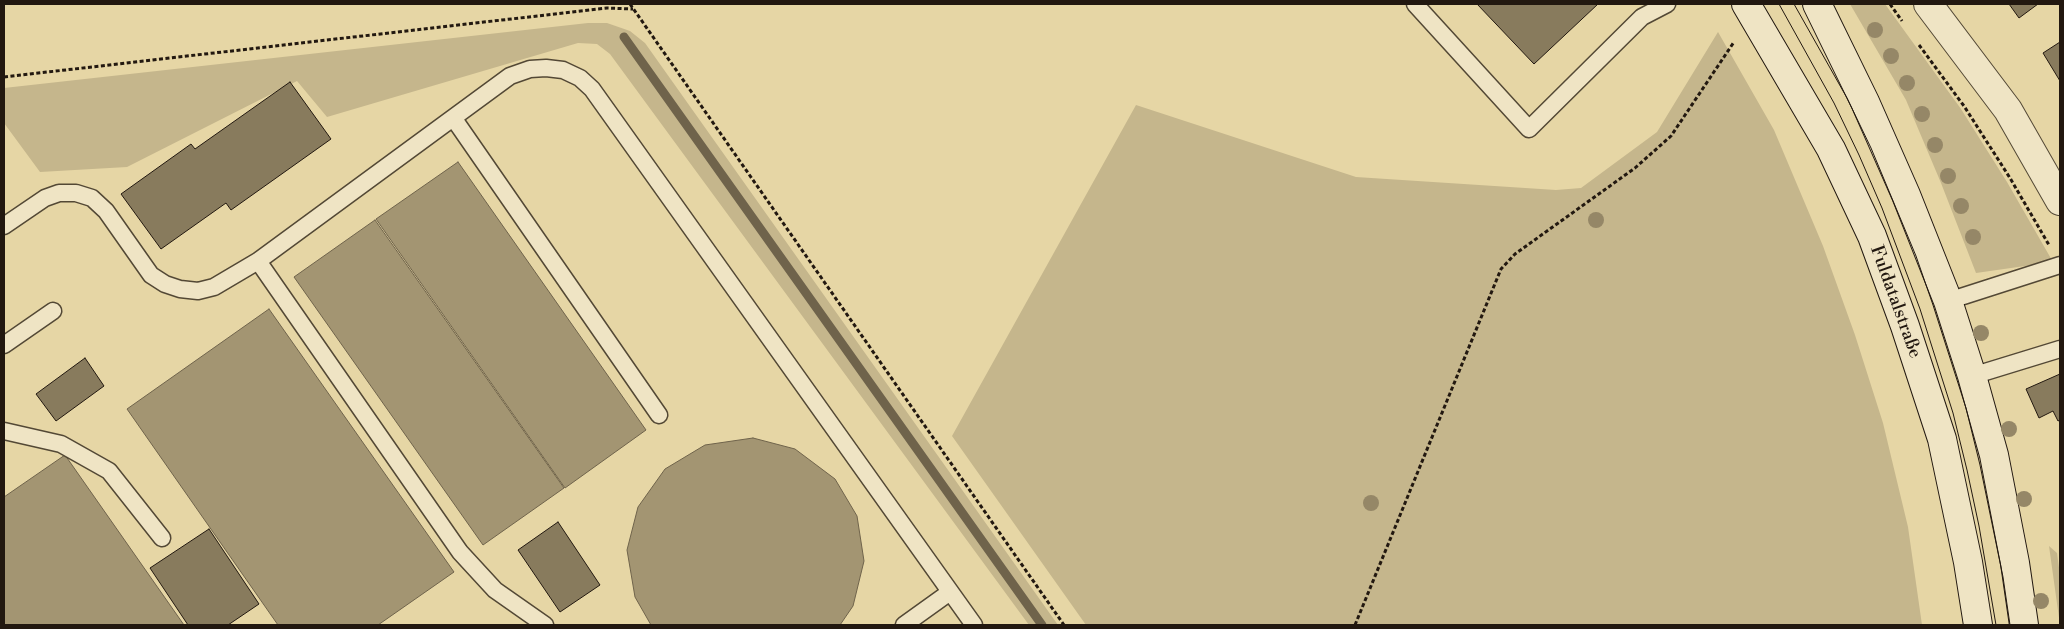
<!DOCTYPE html>
<html>
<head>
<meta charset="utf-8">
<style>
  body { margin:0 }
  #map { position:relative; width:2064px; height:629px; overflow:hidden; background:#e6d6a5; font-family:"Libre Bodoni",serif }
  canvas { display:block }
  .frame { position:absolute; inset:0; border:5px solid #221810; pointer-events:none }
</style>
</head>
<body>
<div id="map">
<canvas width="2064" height="629"></canvas>
<div class="frame"></div>
</div>
<script>
const ctx = document.querySelector('canvas').getContext('2d');
ctx.lineJoin = 'round';
function paint(path, color) {
  ctx.fillStyle = color;
  ctx.fill(path, 'evenodd');
}
function shape(rows) {
  const path = new Path2D();
  for (const r of rows) {
    path.moveTo(r[0], r[1]);
    for (let i = 2; i < r.length; i += 2) path.lineTo(r[i], r[i + 1]);
  }
  return path;
}
function strokePath(path, color, width, dash) {
  ctx.strokeStyle = color;
  ctx.lineWidth = width;
  ctx.lineCap = dash ? 'butt' : 'round';
  ctx.setLineDash(dash || []);
  ctx.stroke(path);
}
function write(font, color, halo, rows, align = 'center') {
  ctx.font = font + ' "Libre Bodoni",serif';
  ctx.lineWidth = 4;
  ctx.setLineDash([]);
  ctx.textBaseline = 'middle';
  ctx.strokeStyle = halo;
  ctx.fillStyle = color;
  for (const [text, x, y, turn = 0] of rows) {
    ctx.save();
    ctx.translate(x, y);
    ctx.rotate((+turn || 0) * Math.PI / 180);
    ctx.textAlign = isNaN(turn) ? turn : align;
    if (halo) ctx.strokeText(text, 0, 0);
    ctx.fillText(text, 0, 0);
    ctx.restore();
  }
}
paint(shape([
  [1850,4,1885,4,1961,109,2007,182,2053,262,1976,273,1941,183,1906,100],
  [588,23,607,23,630,31,645,43,1058,625,1029,625,610,54,597,44,578,43,327,117,297,81,127,167,40,172,4,123,4,88],
  [1718,32,1774,130,1823,246,1855,335,1883,423,1908,527,1922,625,1086,625,952,436,1136,105,1356,177,1556,190,1581,188,1657,132],
  [2049,546,2057,553,2060,575,2060,625]
]), '#c5b68c');
const water = shape([
  [458,162,646,430,565,488,376,219,458,162],
  [375,220,564,488,483,545,294,277,375,220],
  [269,309,454,572,378,625,278,625,127,409,269,309],
  [753,438,795,449,835,479,857,516,864,561,853,606,840,625,651,625,635,597,627,550,638,507,665,469,705,445,753,438],
  [65,455,184,625,4,625,4,497,65,455]
]);
paint(water, '#a39572');
strokePath(water, '#6f634b', 1);
strokePath(shape([
  [624,37,1042,625]
]), '#6f634b', 9);
const building = shape([
  [1477,4,1598,4,1534,64,1477,4],
  [2009,4,2038,4,2019,18,2009,4],
  [2060,42,2060,81,2043,53,2060,42],
  [290,82,331,139,231,210,226,203,161,249,121,194,191,144,195,149,290,82],
  [85,358,104,386,56,421,36,394,85,358],
  [2060,374,2060,420,2058,421,2053,411,2039,418,2026,389,2060,374],
  [558,522,600,585,560,612,518,550,558,522],
  [209,529,259,604,228,625,188,625,150,568,209,529]
]);
paint(building, '#887b5d');
strokePath(building, '#221810', 1);
const lane = shape([
  [1415,4,1529,129,1642,17,1667,4],
  [454,119,659,415],
  [4,226,45,198,59,193,76,193,92,198,106,211,151,275,165,284,180,289,198,291,214,287,258,261,510,76,530,69,546,68,563,70,580,78,592,89,974,625],
  [258,261,460,552,495,590,545,625],
  [1948,301,2060,265],
  [4,345,53,311],
  [1972,376,2060,349],
  [4,431,61,444,109,471,162,538],
  [904,625,950,592]
]);
const street = shape([
  [1928,4,2008,110,2060,201]
]);
const secondary = shape([
  [1746,4,1831,149,1872,236,1905,326,1942,439,1968,562,1978,625],
  [1817,4,1865,102,1906,195,1948,301,1972,376,1994,455,2015,563,2024,625]
]);
strokePath(lane, '#534835', 19);
strokePath(street, '#534835', 30);
strokePath(secondary, '#221810', 30);
strokePath(shape([
  [630,4,1064,625],
  [1890,4,1902,21],
  [1919,45,1964,106,2010,178,2049,245],
  [4,77,607,8,633,9],
  [1355,625,1501,269,1515,254,1635,168,1671,136,1734,42]
]), '#221810', 3, [4, 2.5]);
strokePath(lane, '#efe4c4', 16);
strokePath(street, '#efe4c4', 28);
strokePath(secondary, '#efe4c4', 28);
strokePath(shape([
  [1779,4,1834,103,1859,155,1882,208,1920,309,1953,413,1967,470,1979,526,1996,625],
  [1794,4,1847,98,1871,148,1916,256,1933,305,1966,408,1980,465,2003,577,2010,625]
]), '#221810', 1);
ctx.fillStyle = '#958767';
for (const [x, y] of [
  [1875,30],
  [1891,56],
  [1907,83],
  [1922,114],
  [1935,145],
  [1948,176],
  [1961,206],
  [1596,220],
  [1973,237],
  [1981,333],
  [2009,429],
  [2024,499],
  [1371,503],
  [2041,601]
]) {
  ctx.beginPath();
  ctx.arc(x, y, 8, 0, 2 * Math.PI);
  ctx.fill();
}
write('18px', '#221810', '#efe4c4', [
  ["Fuldatalstraße",1895,302,70]
]);
</script>
</body>
</html>
